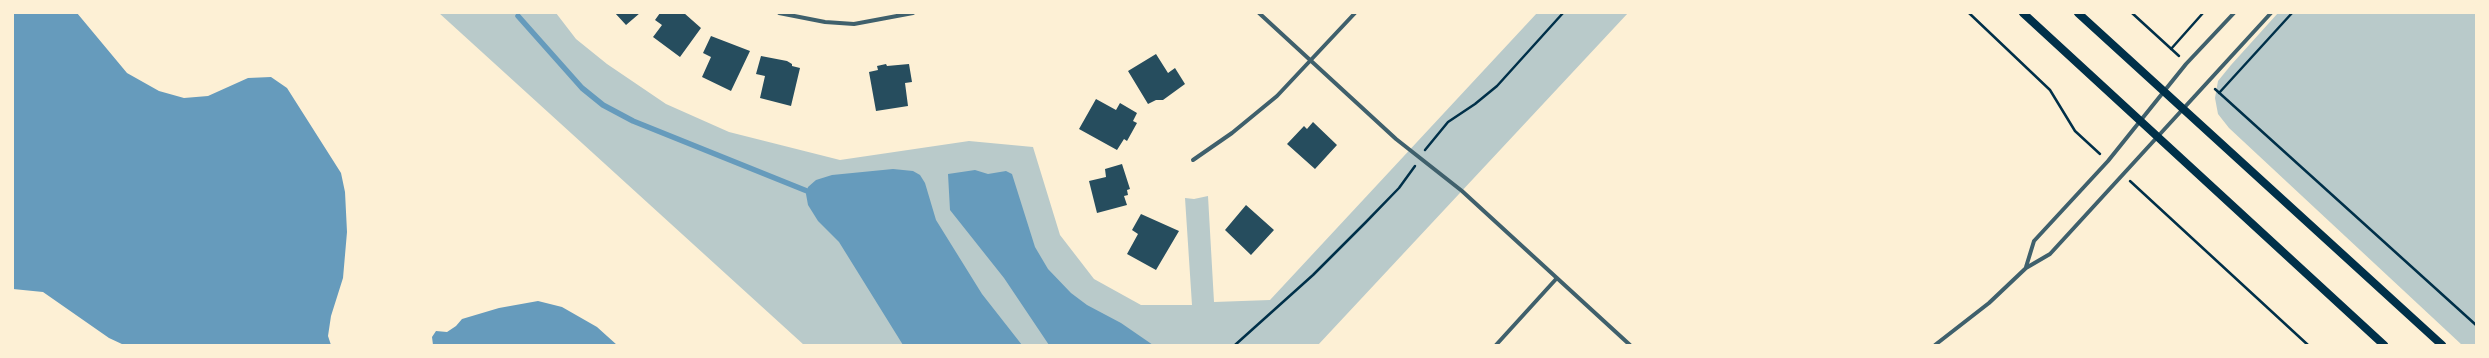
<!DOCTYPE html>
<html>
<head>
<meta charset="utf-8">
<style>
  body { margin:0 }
  #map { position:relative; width:2489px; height:358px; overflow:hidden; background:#fdf0d5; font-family:"Titillium Web",sans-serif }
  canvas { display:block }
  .frame { position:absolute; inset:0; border:14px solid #fdf0d5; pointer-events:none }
</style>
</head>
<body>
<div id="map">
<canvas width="2489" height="358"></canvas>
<div class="frame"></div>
</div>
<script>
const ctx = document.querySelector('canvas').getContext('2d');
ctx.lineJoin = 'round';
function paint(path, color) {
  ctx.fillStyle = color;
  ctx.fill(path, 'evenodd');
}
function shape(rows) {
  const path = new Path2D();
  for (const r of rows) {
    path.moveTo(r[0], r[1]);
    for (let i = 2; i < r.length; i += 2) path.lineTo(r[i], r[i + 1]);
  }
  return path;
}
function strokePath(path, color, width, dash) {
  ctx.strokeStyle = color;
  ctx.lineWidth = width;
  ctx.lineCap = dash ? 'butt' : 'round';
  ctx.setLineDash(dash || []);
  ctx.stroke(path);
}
paint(shape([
  [439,13,556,13,576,39,607,64,666,104,729,132,840,160,969,141,1033,147,1060,235,1094,279,1141,305,1192,305,1185,198,1194,199,1208,196,1214,302,1270,300,1537,13,1628,13,1318,345,804,345],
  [2278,13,2476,13,2476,345,2462,345,2229,128,2218,114,2215,98,2218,81,2231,65]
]), '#b9caca');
paint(shape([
  [13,13,77,13,127,73,159,91,184,98,208,96,248,78,271,77,287,88,341,173,345,192,347,232,343,278,331,316,328,336,331,345,124,345,109,338,43,292,13,289],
  [893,169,913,171,920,175,925,183,936,220,982,294,1022,345,903,345,839,242,818,221,808,205,806,194,808,187,816,180,832,175],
  [975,170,988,174,1006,171,1012,174,1035,247,1048,269,1071,293,1087,305,1121,323,1153,345,1049,345,1004,278,950,210,948,174],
  [538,301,562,307,597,327,617,345,433,345,432,337,436,331,447,332,456,326,462,319,499,308]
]), '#669bbc');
strokePath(shape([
  [518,16,582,88,603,105,633,121,807,191]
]), '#669bbc', 5.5);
paint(shape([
  [615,13,640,13,626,25],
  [660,13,684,13,701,28,680,57,653,37,662,25,655,20],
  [711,36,750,51,731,91,702,77,711,57,703,53],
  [1156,54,1168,73,1175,68,1185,84,1163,100,1156,100,1148,104,1128,71],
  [761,56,787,61,792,64,792,66,800,68,791,106,760,98,765,76,756,74],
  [886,64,887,66,909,64,912,82,905,83,908,106,876,111,869,72,878,70,877,66],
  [1096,99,1116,110,1120,103,1137,113,1133,121,1137,123,1127,141,1124,139,1117,150,1079,129],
  [1313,122,1337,145,1315,169,1287,144,1304,126,1307,129],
  [1122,164,1130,189,1127,190,1128,195,1124,196,1127,205,1097,213,1089,181,1106,177,1105,169],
  [1246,205,1274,230,1251,255,1225,230],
  [1141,214,1179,231,1156,270,1127,254,1138,234,1132,230]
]), '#264d5e');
strokePath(shape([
  [1969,13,2050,90,2075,131,2100,154],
  [2132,13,2179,56],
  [2171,49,2203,13],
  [2215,89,2476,325],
  [2219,93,2292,13],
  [1425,150,1448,122,1475,104,1497,86,1563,13],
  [2130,181,2308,345],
  [1235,345,1313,275,1366,222,1399,188,1415,166]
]), '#003049', 2.5);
strokePath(shape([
  [779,13,825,22,854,24,913,13],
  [1259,13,1396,139,1462,191,1630,345],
  [1193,160,1232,133,1277,96,1355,13],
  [2026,267,2034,241,2108,161,2186,64,2234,13],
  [1496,345,1557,278],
  [1935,345,1989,303,2026,268,2050,254,2271,13]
]), '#3f606c', 4);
strokePath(shape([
  [2023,13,2384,345],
  [2078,13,2442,345]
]), '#003049', 8);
</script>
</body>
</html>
